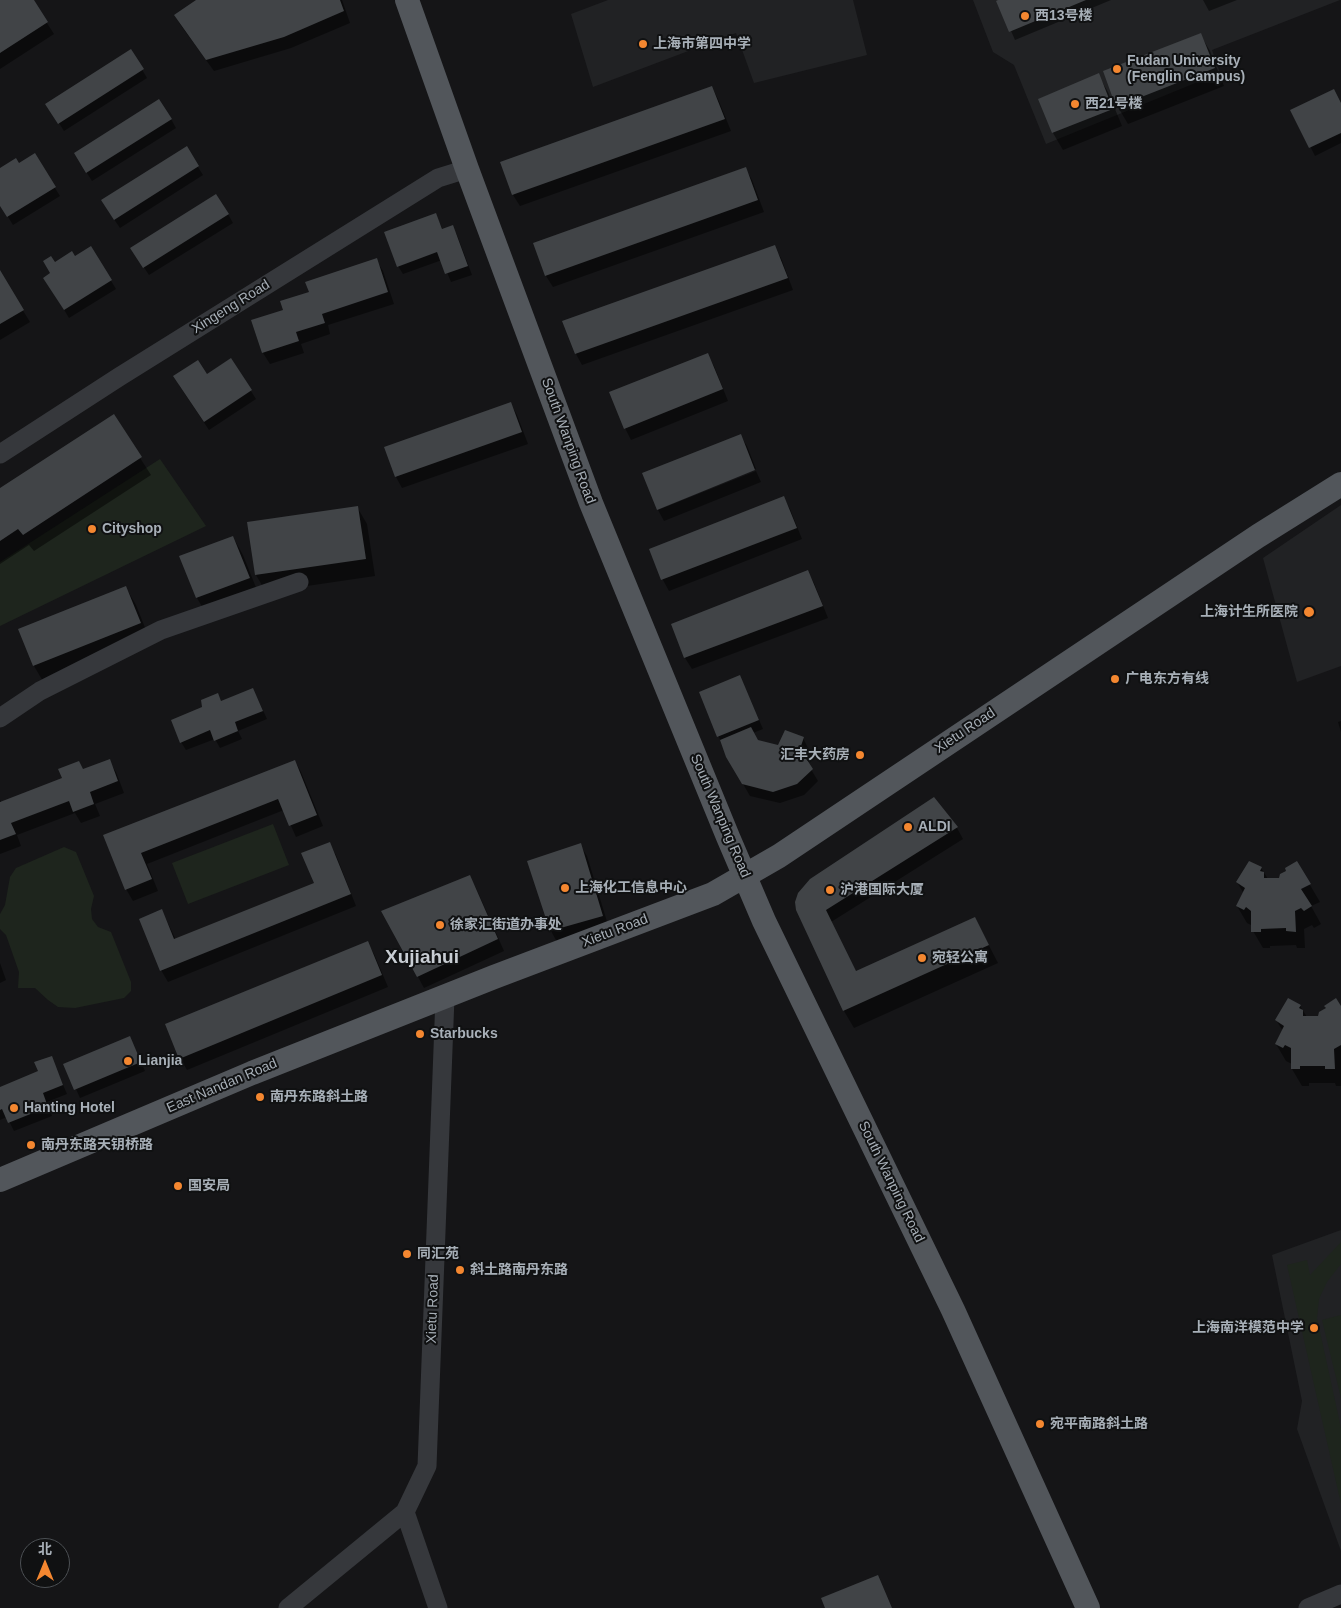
<!DOCTYPE html>
<html>
<head>
<meta charset="utf-8">
<style>
  body { margin:0 }
  #map { position:relative; width:1341px; height:1608px; overflow:hidden; background:#151517; font-family:Arial,"Noto Sans SC",sans-serif }
  canvas { display:block }
  .north { position:absolute; left:20px; top:1538px; width:50px; height:50px; box-sizing:border-box; background:#101112; border:1px solid #4c5054; border-radius:50%; rotate:0deg; font-size:14px; font-weight:700; line-height:20px; text-align:center; color:#a7afb7 }
  .north::after { content:''; display:block; margin:auto; width:18px; height:22px; background:#f48730; clip-path:polygon(50% 0,100% 100%,50% 72%,0 100%) }
</style>
</head>
<body>
<div id="map">
<canvas width="1341" height="1608"></canvas>
<div class="north">北</div>
</div>
<script>
const ctx = document.querySelector('canvas').getContext('2d');
ctx.lineJoin = 'round';
function paint(path, color) {
  ctx.fillStyle = color;
  ctx.fill(path, 'evenodd');
}
function shape(rows) {
  const path = new Path2D();
  for (const r of rows) {
    path.moveTo(r[0], r[1]);
    for (let i = 2; i < r.length; i += 2) path.lineTo(r[i], r[i + 1]);
  }
  return path;
}
function strokePath(path, color, width, dash) {
  ctx.strokeStyle = color;
  ctx.lineWidth = width;
  ctx.lineCap = dash ? 'butt' : 'round';
  ctx.setLineDash(dash || []);
  ctx.stroke(path);
}
function write(font, color, halo, rows, align = 'center') {
  ctx.font = font + ' Arial,"Noto Sans SC",sans-serif';
  ctx.lineWidth = 4;
  ctx.setLineDash([]);
  ctx.textBaseline = 'middle';
  ctx.strokeStyle = halo;
  ctx.fillStyle = color;
  for (const [text, x, y, turn = 0] of rows) {
    ctx.save();
    ctx.translate(x, y);
    ctx.rotate((+turn || 0) * Math.PI / 180);
    ctx.textAlign = isNaN(turn) ? turn : align;
    if (halo) ctx.strokeText(text, 0, 0);
    ctx.fillText(text, 0, 0);
    ctx.restore();
  }
}
paint(shape([
  [608,0,853,0,867,55,754,83,736,33,593,87,571,14],
  [973,0,1340,0,1212,50,1220,73,1046,144,1014,65,993,52],
  [1341,505,1341,666,1297,682,1263,558],
  [1341,1230,1341,1551,1297,1429,1302,1401,1272,1255]
]), '#212224');
paint(shape([
  [160,459,206,526,0,626,0,562],
  [273,824,289,865,188,904,172,863],
  [64,847,76,852,94,896,91,909,92,919,98,927,111,932,131,982,131,991,124,998,75,1008,58,1007,48,1000,35,988,18,988,19,972,6,935,0,929,0,914,5,905,10,877,16,868],
  [1341,1242,1341,1264,1327,1282,1319,1299,1317,1318,1341,1428,1341,1504,1287,1265,1307,1260,1310,1275],
  [1341,1315,1341,1398,1322,1320]
]), '#1e251d');
paint(shape([
  [0,0,32,0,54,34,0,69],
  [198,0,342,0,350,23,291,48,214,71,182,27,175,16],
  [1001,0,1111,0,1015,40,998,1],
  [1203,0,1237,0,1209,11],
  [1200,34,1210,51,1224,86,1128,124,1118,107,1104,72],
  [131,51,147,78,64,131,52,112],
  [1098,75,1108,92,1122,126,1063,150,1053,133,1039,99],
  [712,87,718,99,731,131,520,206,513,195],
  [1341,104,1341,143,1315,156,1292,110],
  [171,119,176,128,92,181,80,162],
  [186,148,203,175,120,228,107,209],
  [34,155,60,196,13,225,0,204,0,170,19,164],
  [745,168,752,180,764,212,553,287,546,276,535,244],
  [228,214,233,223,149,275,137,257],
  [436,215,443,230,452,227,457,235,472,275,451,282,442,260,403,274,398,266],
  [774,247,781,258,793,290,582,365,576,354,564,322],
  [91,248,116,289,69,318,50,286,54,263,75,257],
  [376,260,383,271,394,304,328,325,330,334,301,344,304,353,270,364,263,353,285,310],
  [0,273,30,322,0,340],
  [707,354,714,366,728,401,631,440,625,428],
  [231,360,256,399,209,430,179,385,207,376],
  [511,404,517,415,528,444,402,488,396,477],
  [113,416,151,475,34,551,29,545,0,564,0,490],
  [740,435,747,446,756,469,657,508],
  [756,471,761,482,664,521,658,510],
  [784,498,790,509,802,539,669,591,663,580,651,549],
  [357,507,367,524,375,576,266,592,256,575],
  [233,537,243,555,259,595,207,615,197,598],
  [808,572,814,583,828,618,692,669,685,658],
  [126,588,136,605,150,640,44,683,34,666,19,630],
  [740,676,763,729,753,733,758,742,779,746,803,738,809,750,806,761,818,781,804,795,780,803,750,796,727,756,700,693],
  [253,689,267,719,238,731,242,739,220,748,215,739,186,750,181,742,203,708,217,694,222,702],
  [1341,721,1341,732,1338,722],
  [109,761,116,772,124,793,95,804,100,816,81,823,75,813,17,835,21,846,0,854,0,800,2,803],
  [295,761,301,772,323,826,296,837,284,810,147,864,158,891,133,901,126,889,105,836],
  [934,799,957,828,963,839,831,922,856,972,984,936,998,963,854,1028,844,1011,797,910],
  [329,843,336,855,356,906,168,982,161,970,162,911,176,940,315,884],
  [580,845,587,856,609,928,557,942,551,931],
  [1297,863,1320,902,1311,906,1321,924,1314,928,1312,925,1304,929,1305,948,1297,948,1296,945,1270,946,1270,948,1263,948,1253,931,1253,926,1247,923,1237,906,1244,894,1237,882,1261,868,1268,879,1280,879],
  [470,877,476,888,504,951,424,988,383,912],
  [367,942,374,954,388,987,187,1070,180,1058,166,1025],
  [0,963,6,980,0,983],
  [1300,1006,1307,1017,1319,1017,1341,1009,1341,1086,1336,1086,1335,1083,1309,1083,1309,1086,1302,1086,1292,1069,1292,1064,1286,1061,1276,1044,1283,1031,1276,1020],
  [130,1038,145,1071,80,1098,65,1064],
  [51,1057,67,1094,47,1102,52,1116,14,1131,7,1117,0,1120,0,1088,40,1072]
]), '#0007');
paint(shape([
  [0,0,34,0,48,22,0,53],
  [196,0,340,0,344,11,284,37,206,60,174,15],
  [998,0,1086,0,1009,32,996,1],
  [1201,33,1215,68,1116,107,1103,71],
  [131,49,144,69,58,124,45,104],
  [1099,73,1113,109,1052,133,1038,99],
  [712,86,725,119,512,195,500,162],
  [1334,89,1341,103,1341,133,1309,148,1290,110],
  [159,99,172,119,86,173,74,153],
  [187,146,199,166,114,220,101,200],
  [35,153,56,187,7,217,0,206,0,168,16,158,19,163],
  [746,167,758,200,545,276,533,243],
  [216,194,229,214,143,268,130,248],
  [436,213,442,229,453,225,468,266,445,274,437,252,397,267,384,232],
  [775,245,788,278,575,354,562,321],
  [91,246,112,280,64,310,43,278,50,273,43,261,51,256,55,262,72,251,75,256],
  [377,258,388,292,322,314,325,323,296,332,299,341,262,353,251,320,283,310,280,301,309,292,305,282],
  [0,270,24,310,0,324],
  [708,353,723,389,624,429,609,392],
  [231,358,252,390,204,422,173,376,198,360,207,374],
  [511,402,522,432,395,477,384,447],
  [114,414,142,457,23,535,18,529,0,541,0,488],
  [741,434,755,470,657,510,642,473],
  [784,496,797,528,661,580,649,549],
  [358,506,366,559,255,575,247,522],
  [233,536,250,578,196,598,179,556],
  [808,570,823,606,684,658,671,624],
  [126,586,141,623,33,666,18,629],
  [740,675,759,720,717,737,699,692],
  [253,688,263,711,235,722,238,731,214,741,210,730,180,743,171,720,202,707,201,700,218,693,221,701],
  [751,727,758,740,778,745,785,730,804,737,800,749,813,769,797,784,773,792,742,784,726,757,720,740],
  [110,759,118,781,90,792,94,804,73,812,69,801,11,823,16,834,0,840,0,802,62,778,58,769,79,761,83,769],
  [295,760,317,815,289,826,278,799,141,853,152,879,125,890,103,835],
  [934,797,958,827,826,910,856,971,975,917,989,945,843,1011,796,910,795,902,798,893,810,879],
  [330,842,351,894,160,971,139,919,162,909,174,939,314,883,301,853],
  [581,843,603,916,550,931,527,861],
  [1249,861,1262,867,1260,871,1264,872,1264,878,1279,878,1280,874,1286,871,1285,868,1297,861,1311,884,1301,889,1312,906,1304,911,1301,908,1295,911,1296,932,1286,931,1286,928,1261,929,1261,932,1251,932,1251,911,1246,907,1244,910,1236,906,1245,888,1236,882],
  [470,875,498,939,417,977,381,911],
  [368,941,382,975,179,1059,165,1024],
  [1288,998,1301,1005,1299,1008,1303,1010,1303,1016,1318,1016,1319,1012,1326,1008,1324,1006,1336,998,1341,1006,1341,1045,1334,1049,1335,1069,1325,1069,1325,1066,1300,1066,1300,1069,1291,1069,1291,1048,1285,1045,1283,1048,1275,1044,1284,1026,1275,1020],
  [130,1036,141,1062,74,1090,63,1064],
  [52,1056,63,1085,43,1093,48,1107,8,1123,2,1109,0,1110,0,1087,38,1071,34,1062],
  [878,1575,892,1608,825,1608,821,1598]
]), '#414447');
strokePath(shape([
  [0,454,119,377,438,178,467,169],
  [0,718,40,691,161,630,299,582],
  [405,1512,438,1608],
  [288,1608,405,1512,427,1466,445,997],
  [1308,1608,1341,1594]
]), '#36383c', 19);
strokePath(shape([
  [407,0,467,169,591,503,728,837,764,921,953,1310,1088,1608],
  [0,1180,252,1073,494,977,713,894,779,856,1258,536,1341,484]
]), '#52565b', 24);
for (const [x, y, r, color] of [
  [1025,16,5,"#f48730"],
  [643,44,5,"#f48730"],
  [1117,69,5,"#f48730"],
  [1075,104,5,"#f48730"],
  [92,529,5,"#f48730"],
  [1309,612,6,"#f48730"],
  [1115,679,5,"#f48730"],
  [860,755,5,"#f48730"],
  [908,827,5,"#f48730"],
  [565,888,5,"#f48730"],
  [830,890,5,"#f48730"],
  [440,925,5,"#f48730"],
  [922,958,5,"#f48730"],
  [420,1034,5,"#f48730"],
  [128,1061,5,"#f48730"],
  [260,1097,5,"#f48730"],
  [14,1108,5,"#f48730"],
  [31,1145,5,"#f48730"],
  [178,1186,5,"#f48730"],
  [407,1254,5,"#f48730"],
  [460,1270,5,"#f48730"],
  [1314,1328,5,"#f48730"],
  [1040,1424,5,"#f48730"]
]) {
  const dot = new Path2D();
  dot.arc(x, y, r, 0, 2 * Math.PI);
  ctx.fillStyle = color;
  ctx.fill(dot);
  strokePath(dot, '#101112', 2);
}
write('bold 14px', '#a7afb7', '#101112', [
  ["西13号楼",1035,16],
  ["上海市第四中学",653,44],
  ["Fudan University",1127,61],
  ["(Fenglin Campus)",1127,77],
  ["西21号楼",1085,104],
  ["Cityshop",102,529],
  ["上海计生所医院",1298,612,"right"],
  ["广电东方有线",1125,679],
  ["汇丰大药房",850,755,"right"],
  ["ALDI",918,827],
  ["上海化工信息中心",575,888],
  ["沪港国际大厦",840,890],
  ["徐家汇街道办事处",450,925],
  ["宛轻公寓",932,958],
  ["Starbucks",430,1034],
  ["Lianjia",138,1061],
  ["南丹东路斜土路",270,1097],
  ["Hanting Hotel",24,1108],
  ["南丹东路天钥桥路",41,1145],
  ["国安局",188,1186],
  ["同汇苑",417,1254],
  ["斜土路南丹东路",470,1270],
  ["上海南洋模范中学",1304,1328,"right"],
  ["宛平南路斜土路",1050,1424]
], 'left');
write('14px', '#a7afb7', '#101112', [
  ["Xingeng Road",231,307,-32],
  ["South Wanping Road",568,441,70],
  ["Xietu Road",965,731,-34],
  ["South Wanping Road",720,816,67],
  ["Xietu Road",615,931,-21],
  ["East Nandan Road",222,1086,-23],
  ["South Wanping Road",891,1182,64],
  ["Xietu Road",433,1309,-88]
]);
write('bold 19px', '#c8cdd3', '#101112', [
  ["Xujiahui",422,958]
]);
</script>
</body>
</html>
